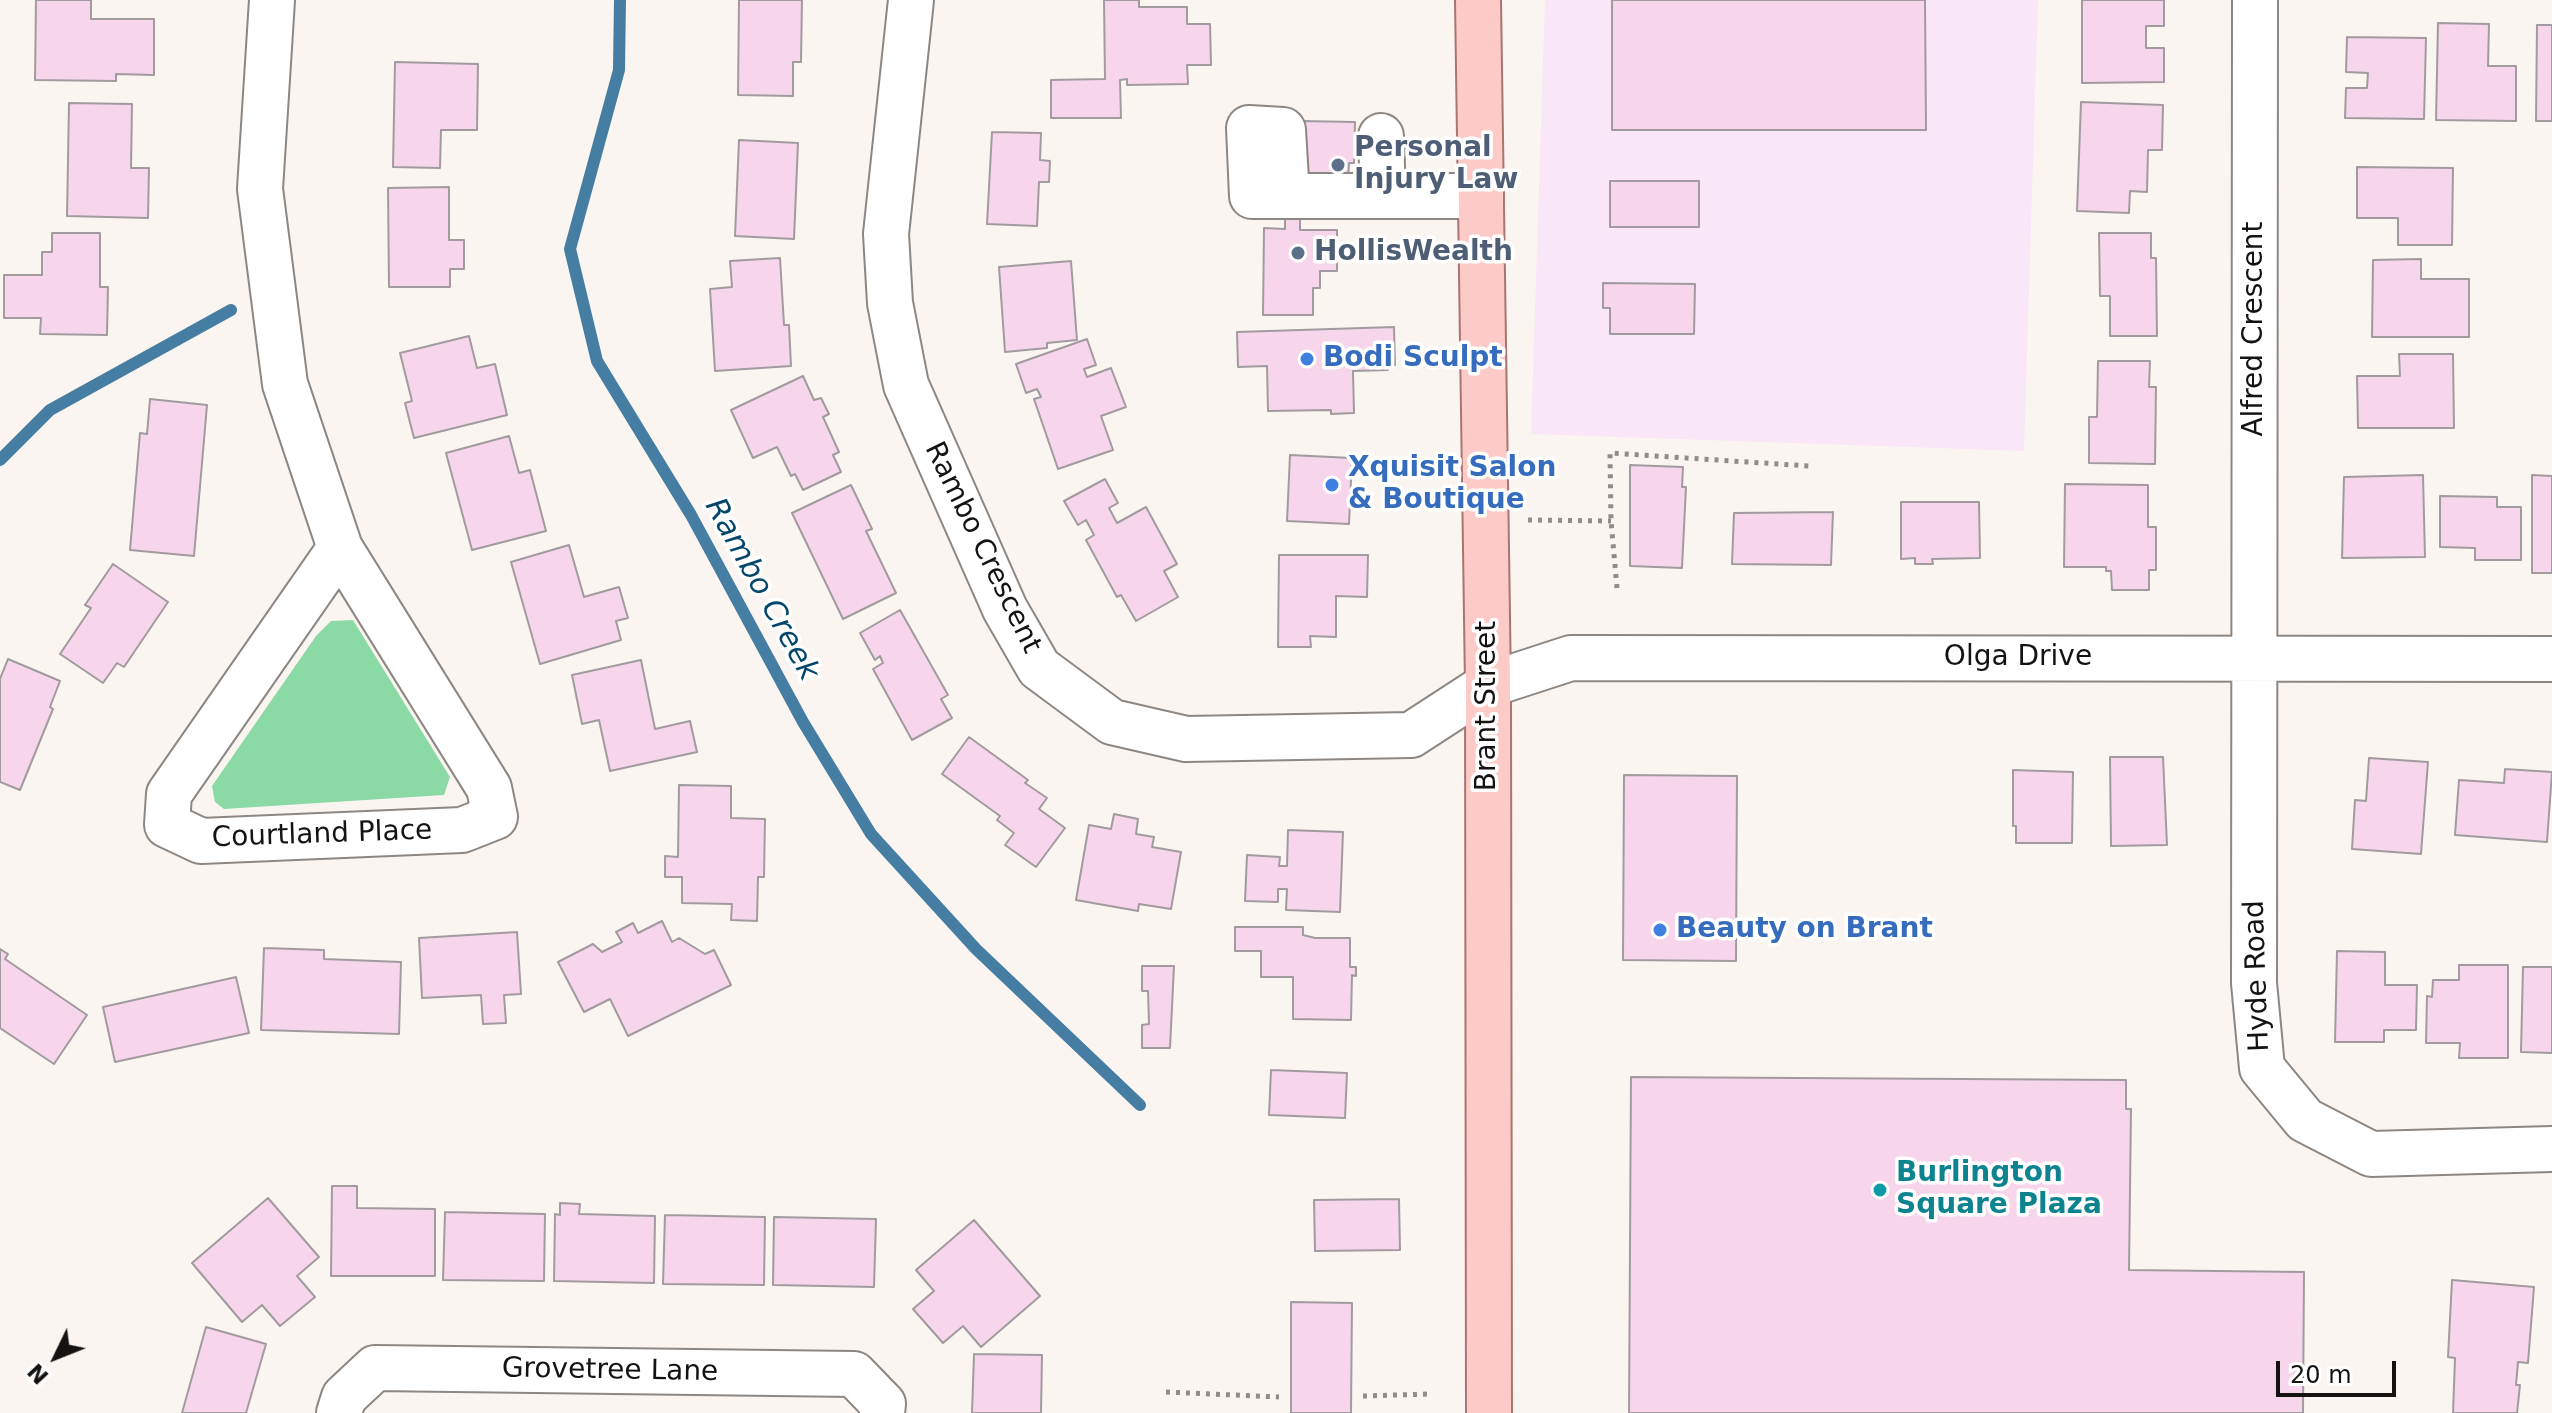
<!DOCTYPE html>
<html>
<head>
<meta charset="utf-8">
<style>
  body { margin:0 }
  #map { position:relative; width:2552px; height:1413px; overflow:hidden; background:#fbf5f1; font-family:"DejaVu Sans",sans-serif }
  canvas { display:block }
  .north { position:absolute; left:16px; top:1317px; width:80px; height:80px; -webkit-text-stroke:6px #fff; paint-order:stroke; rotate:227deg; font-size:22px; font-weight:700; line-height:32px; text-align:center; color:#151311 }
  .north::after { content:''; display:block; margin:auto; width:28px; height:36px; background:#151311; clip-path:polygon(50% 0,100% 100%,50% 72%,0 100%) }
  .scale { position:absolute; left:2276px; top:1361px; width:120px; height:36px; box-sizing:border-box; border:4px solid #151311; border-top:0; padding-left:10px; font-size:24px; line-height:28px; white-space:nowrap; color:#151311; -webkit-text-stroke:6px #fff; paint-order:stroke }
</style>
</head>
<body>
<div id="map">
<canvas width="2552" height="1413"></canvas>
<div class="north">N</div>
<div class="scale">20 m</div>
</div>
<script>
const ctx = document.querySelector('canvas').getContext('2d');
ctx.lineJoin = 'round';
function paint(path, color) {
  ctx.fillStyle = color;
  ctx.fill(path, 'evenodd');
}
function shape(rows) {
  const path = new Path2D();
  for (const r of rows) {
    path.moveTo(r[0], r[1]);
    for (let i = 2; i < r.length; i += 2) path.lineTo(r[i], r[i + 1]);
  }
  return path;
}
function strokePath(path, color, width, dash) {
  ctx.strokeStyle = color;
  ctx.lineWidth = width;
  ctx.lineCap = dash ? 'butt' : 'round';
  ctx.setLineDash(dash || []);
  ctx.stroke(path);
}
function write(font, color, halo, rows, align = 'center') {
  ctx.font = font + ' "DejaVu Sans",sans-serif';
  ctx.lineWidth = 7;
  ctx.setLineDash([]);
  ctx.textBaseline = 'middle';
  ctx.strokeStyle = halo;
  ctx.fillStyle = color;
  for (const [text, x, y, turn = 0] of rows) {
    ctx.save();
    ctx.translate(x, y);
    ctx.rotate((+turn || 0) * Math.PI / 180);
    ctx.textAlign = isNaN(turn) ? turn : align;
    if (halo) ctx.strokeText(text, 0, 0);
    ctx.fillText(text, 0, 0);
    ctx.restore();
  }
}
paint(shape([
  [1545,0,2038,0,2024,451,1531,434]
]), '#f9e6f6');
paint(shape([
  [353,620,450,777,444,795,224,809,215,802,212,786,316,636,331,621]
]), '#8bd9a5');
strokePath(shape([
  [620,0,619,70,570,249,597,361,691,515,803,722,871,834,976,949,1140,1105],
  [0,460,50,410,231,310]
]), '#457da3', 12);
const building = shape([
  [36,0,91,0,91,19,154,19,154,75,116,74,116,81,35,80,36,0],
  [739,0,802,0,801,62,793,62,793,96,738,95,739,0],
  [1104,0,1139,0,1139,7,1187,7,1187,24,1210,24,1211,65,1187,65,1188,84,1127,85,1127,79,1120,80,1121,118,1051,118,1051,80,1105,79,1104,0],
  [1612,0,1925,0,1926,130,1612,130,1612,0],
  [2082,0,2164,0,2164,26,2146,26,2146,48,2164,48,2164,82,2082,83,2082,0],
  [2438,23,2489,24,2488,66,2516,66,2516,121,2436,120,2438,23],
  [2537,25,2552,25,2552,121,2536,121,2537,25],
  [2347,37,2426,38,2424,119,2345,118,2346,88,2367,88,2368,73,2346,72,2347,37],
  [395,62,478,64,477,130,441,130,440,168,393,167,395,62],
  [2081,102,2163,105,2162,150,2148,150,2147,192,2130,191,2129,213,2077,211,2081,102],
  [69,103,132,104,131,168,149,168,148,218,67,216,69,103],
  [1301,121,1355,122,1354,163,1349,163,1348,182,1300,181,1301,121],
  [992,132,1041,133,1040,160,1050,161,1049,182,1039,182,1037,226,987,224,992,132],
  [739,140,798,143,794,239,735,236,739,140],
  [2357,167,2453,168,2452,245,2398,245,2398,218,2357,218,2357,167],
  [1610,181,1699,181,1699,227,1610,227,1610,181],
  [449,187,449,240,464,240,464,269,450,269,450,287,389,287,388,188,449,187],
  [1285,217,1300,217,1300,230,1337,230,1337,271,1320,271,1320,288,1313,288,1313,315,1263,315,1264,228,1285,229,1285,217],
  [52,233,100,233,100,287,108,287,107,335,40,334,41,318,4,318,4,275,42,275,42,252,52,252,52,233],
  [2099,233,2151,233,2151,258,2156,258,2157,336,2110,336,2110,296,2100,296,2099,233],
  [780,258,784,325,789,325,791,366,715,371,710,289,732,287,730,261,780,258],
  [2421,259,2421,279,2469,279,2469,337,2372,337,2373,260,2421,259],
  [1071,261,1077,340,1047,343,1047,348,1005,352,999,267,1071,261],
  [1603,283,1695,284,1694,334,1610,334,1610,308,1603,308,1603,283],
  [1394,327,1395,365,1387,366,1388,370,1353,371,1354,413,1331,414,1331,410,1268,411,1267,366,1238,367,1237,332,1394,327],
  [469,336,477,368,495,364,507,415,414,438,405,403,412,401,400,353,469,336],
  [1087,339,1096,365,1084,369,1087,377,1111,368,1126,407,1101,416,1113,450,1058,469,1034,399,1041,397,1037,389,1026,393,1016,364,1087,339],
  [2399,354,2453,354,2454,428,2358,428,2357,376,2400,376,2399,354],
  [2098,361,2150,361,2149,387,2156,387,2155,464,2089,463,2089,417,2097,417,2098,361],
  [803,376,814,400,821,398,829,414,823,417,839,452,833,455,841,472,803,490,795,474,791,476,777,447,753,458,731,410,803,376],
  [150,399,207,405,194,556,130,550,140,433,147,434,150,399],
  [509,436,519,473,530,470,546,531,472,550,446,453,509,436],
  [1290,455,1352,458,1349,524,1287,521,1290,455],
  [1630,465,1683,467,1682,487,1686,487,1682,568,1630,566,1630,465],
  [2423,475,2425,557,2342,558,2344,477,2423,475],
  [2532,475,2552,476,2552,573,2532,573,2532,475],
  [1105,479,1118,503,1109,508,1117,523,1146,507,1177,564,1164,571,1178,597,1136,621,1121,595,1117,597,1086,540,1094,535,1086,520,1078,525,1064,501,1105,479],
  [2065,484,2148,485,2148,527,2156,527,2156,570,2149,570,2149,590,2112,590,2111,571,2106,571,2106,567,2064,567,2065,484],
  [851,485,872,529,866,531,896,593,843,619,792,513,851,485],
  [2440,496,2497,497,2497,507,2521,507,2521,560,2475,560,2475,548,2440,547,2440,496],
  [1901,502,1979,502,1980,558,1932,559,1933,564,1915,564,1915,558,1901,559,1901,502],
  [1833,512,1831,565,1732,564,1734,513,1833,512],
  [569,545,584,597,619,587,628,618,616,621,621,640,540,664,511,562,569,545],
  [1279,555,1368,555,1367,597,1336,596,1336,637,1310,636,1311,647,1278,647,1279,555],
  [113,564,168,602,124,667,117,663,103,683,60,654,91,608,85,605,113,564],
  [900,610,948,695,941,699,952,718,912,740,873,669,883,663,880,656,875,660,860,633,900,610],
  [8,659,60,681,50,707,53,709,20,790,0,782,0,679,8,659],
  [641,660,655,729,690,721,697,752,610,771,599,720,582,724,572,675,641,660],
  [969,737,1028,780,1025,783,1047,798,1039,809,1065,828,1036,867,1005,845,1014,833,997,820,1000,816,942,774,969,737],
  [2110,757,2163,757,2167,845,2111,846,2110,757],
  [2369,758,2428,762,2421,854,2352,849,2355,800,2366,801,2369,758],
  [2505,769,2552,772,2547,842,2455,835,2459,780,2504,783,2505,769],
  [2013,770,2073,772,2072,843,2016,843,2016,826,2013,826,2013,770],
  [1624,775,1737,776,1736,961,1623,960,1624,775],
  [679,785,731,786,731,818,765,819,764,877,758,877,757,921,731,920,732,904,682,903,682,877,665,877,665,856,678,857,679,785],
  [1114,814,1138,819,1136,834,1154,837,1152,847,1181,852,1171,909,1139,904,1138,911,1076,900,1089,825,1111,829,1114,814],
  [1288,830,1343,832,1340,912,1286,910,1287,889,1278,889,1278,902,1245,901,1247,855,1280,857,1279,866,1287,866,1288,830],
  [662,921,672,942,679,938,705,954,714,950,731,985,628,1036,610,999,584,1012,558,962,593,944,602,952,622,942,616,932,633,923,638,933,662,921],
  [1235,927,1303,927,1303,935,1315,938,1350,938,1350,967,1356,967,1356,976,1352,975,1351,1020,1293,1019,1293,977,1261,977,1261,951,1235,951,1235,927],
  [517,932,521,994,504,995,506,1023,483,1024,481,995,422,998,419,938,517,932],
  [264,948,324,950,324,959,401,962,399,1034,261,1030,264,948],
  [0,949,8,954,5,959,87,1015,54,1064,0,1028,0,949],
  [2337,951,2385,952,2385,985,2417,985,2416,1030,2384,1030,2384,1042,2335,1042,2337,951],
  [2459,965,2508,965,2508,1058,2459,1058,2460,1043,2426,1043,2427,996,2432,997,2433,980,2459,980,2459,965],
  [1142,966,1174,966,1170,1048,1142,1048,1142,1025,1149,1024,1148,991,1142,991,1142,966],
  [2523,967,2552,967,2552,1053,2521,1052,2523,967],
  [236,977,249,1033,115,1062,103,1007,236,977],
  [1271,1070,1347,1073,1345,1118,1269,1115,1271,1070],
  [1631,1077,2126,1080,2126,1109,2131,1109,2129,1270,2304,1272,2303,1413,1629,1413,1631,1077],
  [332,1186,357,1186,357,1208,435,1209,435,1276,331,1276,332,1186],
  [268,1198,319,1257,297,1276,315,1297,280,1326,262,1305,242,1322,192,1263,268,1198],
  [1399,1199,1400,1250,1315,1251,1314,1200,1399,1199],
  [560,1203,580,1204,579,1214,655,1216,654,1283,554,1281,555,1214,560,1215,560,1203],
  [445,1212,545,1214,544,1281,443,1280,445,1212],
  [665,1215,765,1217,764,1285,663,1284,665,1215],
  [774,1217,876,1219,874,1287,773,1285,774,1217],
  [974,1220,1040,1296,981,1347,963,1326,943,1343,913,1309,934,1291,916,1270,974,1220],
  [2452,1280,2534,1287,2528,1363,2518,1362,2516,1385,2520,1385,2517,1413,2453,1413,2455,1358,2448,1357,2452,1280],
  [1291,1302,1352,1303,1351,1413,1291,1413,1291,1302],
  [206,1327,266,1344,246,1413,182,1413,206,1327],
  [974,1354,1042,1355,1041,1413,972,1413,974,1354]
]);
paint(building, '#f7d6eb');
strokePath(building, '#a19b9f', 2);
const minor = shape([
  [272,0,260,189,285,384,340,548,489,788,495,817,462,830,201,841,167,825,169,794,340,548],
  [911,0,886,234,890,303,906,385,1005,609,1039,668,1112,722,1186,739,1411,735,1488,685,1571,658,2552,659],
  [2255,0,2254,983,2262,1068,2305,1120,2371,1154,2552,1149],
  [1381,136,1383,196],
  [1287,196,1283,130,1249,128,1252,196,1481,196],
  [339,1413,344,1397,375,1368,854,1374,883,1404,882,1413]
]);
const major = shape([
  [1478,0,1488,685,1489,1413]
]);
strokePath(minor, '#8d8783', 48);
strokePath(major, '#aa746f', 48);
strokePath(shape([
  [1528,520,1611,521],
  [1617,588,1611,521,1610,453,1809,466],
  [1166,1392,1279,1397],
  [1363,1396,1430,1394]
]), '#908c88', 5, [4, 6]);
strokePath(minor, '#fff', 44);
strokePath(major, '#fccbc7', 44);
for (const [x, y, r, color] of [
  [1338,165,8,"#5c6f8a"],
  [1298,253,8,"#5c6f8a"],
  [1307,359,8,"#3f7fe0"],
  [1332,485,8,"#3f7fe0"],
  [1660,930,8,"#3f7fe0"],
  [1880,1190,8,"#0f9aa8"]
]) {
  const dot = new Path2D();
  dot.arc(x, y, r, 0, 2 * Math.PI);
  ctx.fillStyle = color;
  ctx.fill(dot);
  strokePath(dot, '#fff', 3);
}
write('bold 28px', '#4e5e75', '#fff', [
  ["Personal",1354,149],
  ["Injury Law",1354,181],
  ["HollisWealth",1314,253]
], 'left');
write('28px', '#151311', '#fff', [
  ["Alfred Crescent",2255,329,-90],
  ["Rambo Crescent",982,548,64],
  ["Olga Drive",2018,658],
  ["Brant Street",1488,706,-90],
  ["Courtland Place",322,835,-2],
  ["Hyde Road",2258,976,-92],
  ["Grovetree Lane",610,1371,1]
]);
write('bold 28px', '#366cbe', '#fff', [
  ["Bodi Sculpt",1323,359],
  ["Xquisit Salon",1348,469],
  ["& Boutique",1348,501],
  ["Beauty on Brant",1676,930]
], 'left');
write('bold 28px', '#0d838f', '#fff', [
  ["Burlington",1896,1174],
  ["Square Plaza",1896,1206]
], 'left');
write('italic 30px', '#04466b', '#fff', [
  ["Rambo Creek",761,590,61]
]);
</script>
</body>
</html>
